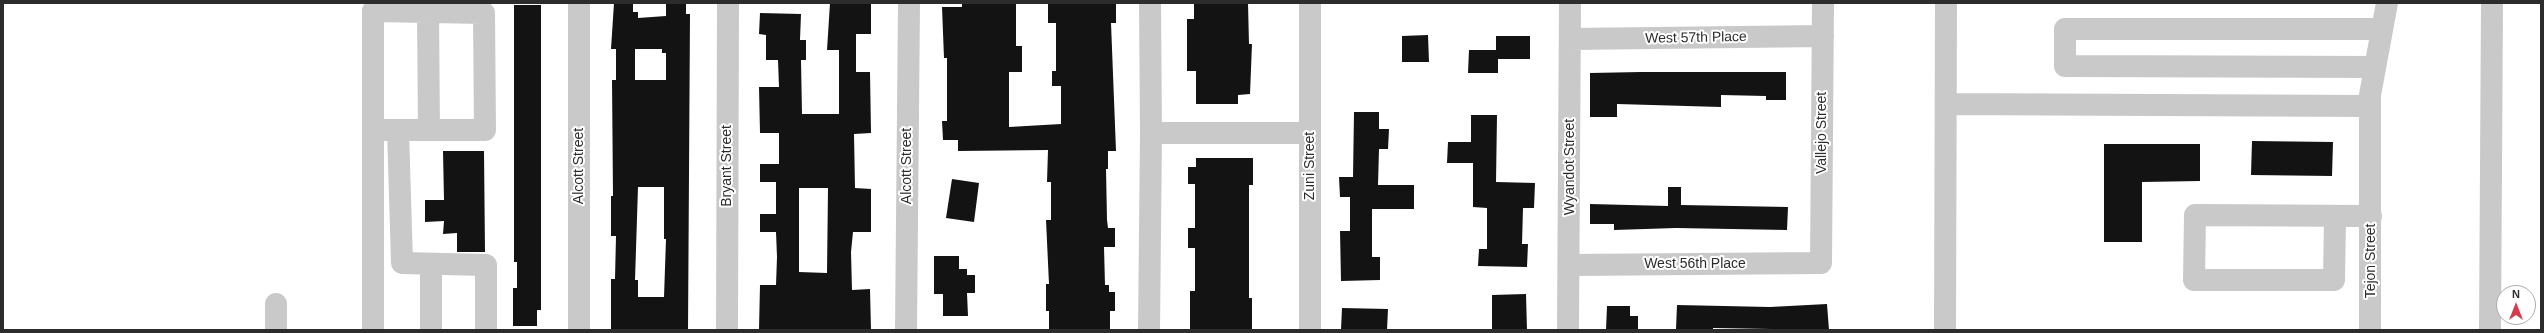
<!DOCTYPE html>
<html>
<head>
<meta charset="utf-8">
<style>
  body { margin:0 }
  #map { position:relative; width:2544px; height:333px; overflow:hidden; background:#fff; font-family:Arial,sans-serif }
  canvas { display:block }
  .frame { position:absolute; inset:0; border:4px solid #2c2c2c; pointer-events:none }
  .north { position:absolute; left:2496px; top:285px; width:40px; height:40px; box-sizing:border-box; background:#fff; border:1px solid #ababab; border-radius:50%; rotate:0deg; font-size:11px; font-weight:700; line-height:16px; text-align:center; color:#2c2c2c }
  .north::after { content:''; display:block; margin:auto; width:14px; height:18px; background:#d43c4d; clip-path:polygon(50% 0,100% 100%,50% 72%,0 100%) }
</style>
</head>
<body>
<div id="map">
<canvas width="2544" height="333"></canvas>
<div class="frame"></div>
<div class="north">N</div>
</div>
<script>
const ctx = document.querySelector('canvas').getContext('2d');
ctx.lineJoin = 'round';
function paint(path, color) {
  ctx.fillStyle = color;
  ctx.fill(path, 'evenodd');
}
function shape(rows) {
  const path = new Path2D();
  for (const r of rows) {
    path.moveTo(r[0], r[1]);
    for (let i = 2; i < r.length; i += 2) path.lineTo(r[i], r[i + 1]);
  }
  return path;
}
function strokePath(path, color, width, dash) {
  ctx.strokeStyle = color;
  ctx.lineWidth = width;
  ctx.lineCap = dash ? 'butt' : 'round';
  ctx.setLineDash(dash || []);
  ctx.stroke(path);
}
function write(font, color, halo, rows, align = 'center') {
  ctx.font = font + ' Arial,sans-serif';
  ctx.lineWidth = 4;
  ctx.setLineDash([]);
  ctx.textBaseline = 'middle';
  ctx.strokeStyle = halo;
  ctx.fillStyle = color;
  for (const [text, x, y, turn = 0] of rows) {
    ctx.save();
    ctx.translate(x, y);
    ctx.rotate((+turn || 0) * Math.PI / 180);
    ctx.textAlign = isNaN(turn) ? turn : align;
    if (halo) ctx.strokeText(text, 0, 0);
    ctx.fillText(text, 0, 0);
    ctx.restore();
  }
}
paint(shape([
  [614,3,633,3,633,12,638,12,638,18,666,16,666,3,686,3,686,14,690,14,688,330,611,330,611,279,615,279,616,236,611,236,611,196,613,196,612,80,616,80,616,49,611,49],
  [635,49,662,49,662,53,666,53,666,80,635,80],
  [638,187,664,187,664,239,666,239,664,297,638,297,638,280,635,280],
  [830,3,871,3,871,34,856,34,856,72,870,72,871,133,854,134,855,188,871,189,871,232,853,232,851,252,852,290,870,289,871,330,759,330,760,285,776,285,777,257,776,232,760,232,760,214,776,214,776,182,760,182,760,164,779,164,779,133,760,133,759,87,779,87,778,60,766,60,766,35,759,34,760,13,801,14,800,40,806,40,806,60,801,60,802,114,839,114,839,50,827,50],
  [799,188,828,188,827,273,799,272],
  [962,3,1016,3,1016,46,1022,46,1022,72,1009,72,1009,127,1061,124,1061,86,1052,86,1052,71,1056,71,1056,23,1048,23,1048,3,1116,4,1116,23,1111,23,1116,151,1108,151,1108,169,1106,169,1107,220,1108,228,1115,228,1115,247,1104,247,1105,285,1109,285,1109,292,1115,292,1115,311,1110,311,1110,330,1049,330,1049,311,1046,311,1046,284,1049,284,1046,220,1051,220,1051,182,1047,182,1048,150,958,151,958,140,943,140,942,121,947,121,947,58,944,58,942,7,962,7],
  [1194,3,1248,3,1249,44,1252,44,1250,94,1238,95,1238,104,1196,104,1196,71,1187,71,1187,19,1194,19],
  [514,5,541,5,541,310,537,310,537,326,513,326,513,288,517,288,517,262,514,262],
  [1428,35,1429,62,1402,62,1402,36],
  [1496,36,1530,36,1530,59,1498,59,1498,73,1468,73,1469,50,1496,50],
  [1641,72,1786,72,1786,100,1766,100,1766,96,1721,95,1721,107,1617,104,1617,117,1590,117,1590,73],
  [1354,112,1379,112,1379,129,1389,129,1388,149,1379,149,1378,185,1414,185,1414,209,1372,209,1372,257,1380,257,1380,280,1341,281,1340,231,1350,231,1350,197,1340,197,1339,177,1353,177],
  [1471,115,1497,115,1496,182,1535,183,1534,208,1523,208,1522,244,1528,244,1527,267,1478,266,1479,249,1487,249,1487,208,1473,207,1473,163,1447,163,1448,142,1471,142],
  [2252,141,2333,142,2332,176,2251,175],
  [2104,144,2200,144,2200,181,2142,182,2142,242,2104,242],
  [443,151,484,151,485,252,457,252,457,233,443,234,444,221,425,222,425,200,444,200],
  [1196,158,1253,158,1253,185,1249,185,1249,298,1252,298,1252,330,1190,330,1190,291,1195,291,1195,248,1188,248,1188,228,1195,228,1195,184,1188,184,1188,167,1196,167],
  [952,179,979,183,974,222,946,218],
  [1668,187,1681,187,1681,205,1788,207,1787,230,1676,228,1614,230,1614,224,1590,224,1590,204,1668,206],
  [934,256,959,256,959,269,967,269,967,275,975,275,975,293,967,293,968,316,943,316,943,294,934,294],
  [1526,294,1527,330,1492,330,1492,295],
  [1827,304,1829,330,1713,328,1713,330,1676,329,1677,305,1770,307],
  [1607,306,1630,306,1630,316,1638,316,1638,330,1606,330],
  [1342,308,1388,309,1387,330,1341,330]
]), '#131313');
strokePath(shape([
  [1150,3,1151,133,1310,133],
  [428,12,429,130],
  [1570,39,1823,36],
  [2375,67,2065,66,2065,29,2382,29],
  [1946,104,2370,106],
  [373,130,485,130,484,13,373,11,373,330],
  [398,130,402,263,486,265,486,330],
  [2335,216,2334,280,2194,280,2195,215,2371,216],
  [431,264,431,330],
  [1570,265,1821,263,1823,3],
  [276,304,276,330],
  [1945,329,1946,3],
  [579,330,579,3],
  [727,330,728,3],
  [906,330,909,3],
  [1149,330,1151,133],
  [1310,330,1310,3],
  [1568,330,1570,3],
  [2370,330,2370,95,2387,3],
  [2490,330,2492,3]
]), '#c9c9c9', 22);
write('14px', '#2c2c2c', '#fff', [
  ["West 57th Place",1696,38,-1],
  ["Vallejo Street",1822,133,-90],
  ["Alcott Street",579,166,-90],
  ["Bryant Street",727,166,-90],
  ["Alcott Street",907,166,-90],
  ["Zuni Street",1310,166,-90],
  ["Wyandot Street",1570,167,-90],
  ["Tejon Street",2371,261,-90],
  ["West 56th Place",1695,264]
]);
</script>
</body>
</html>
